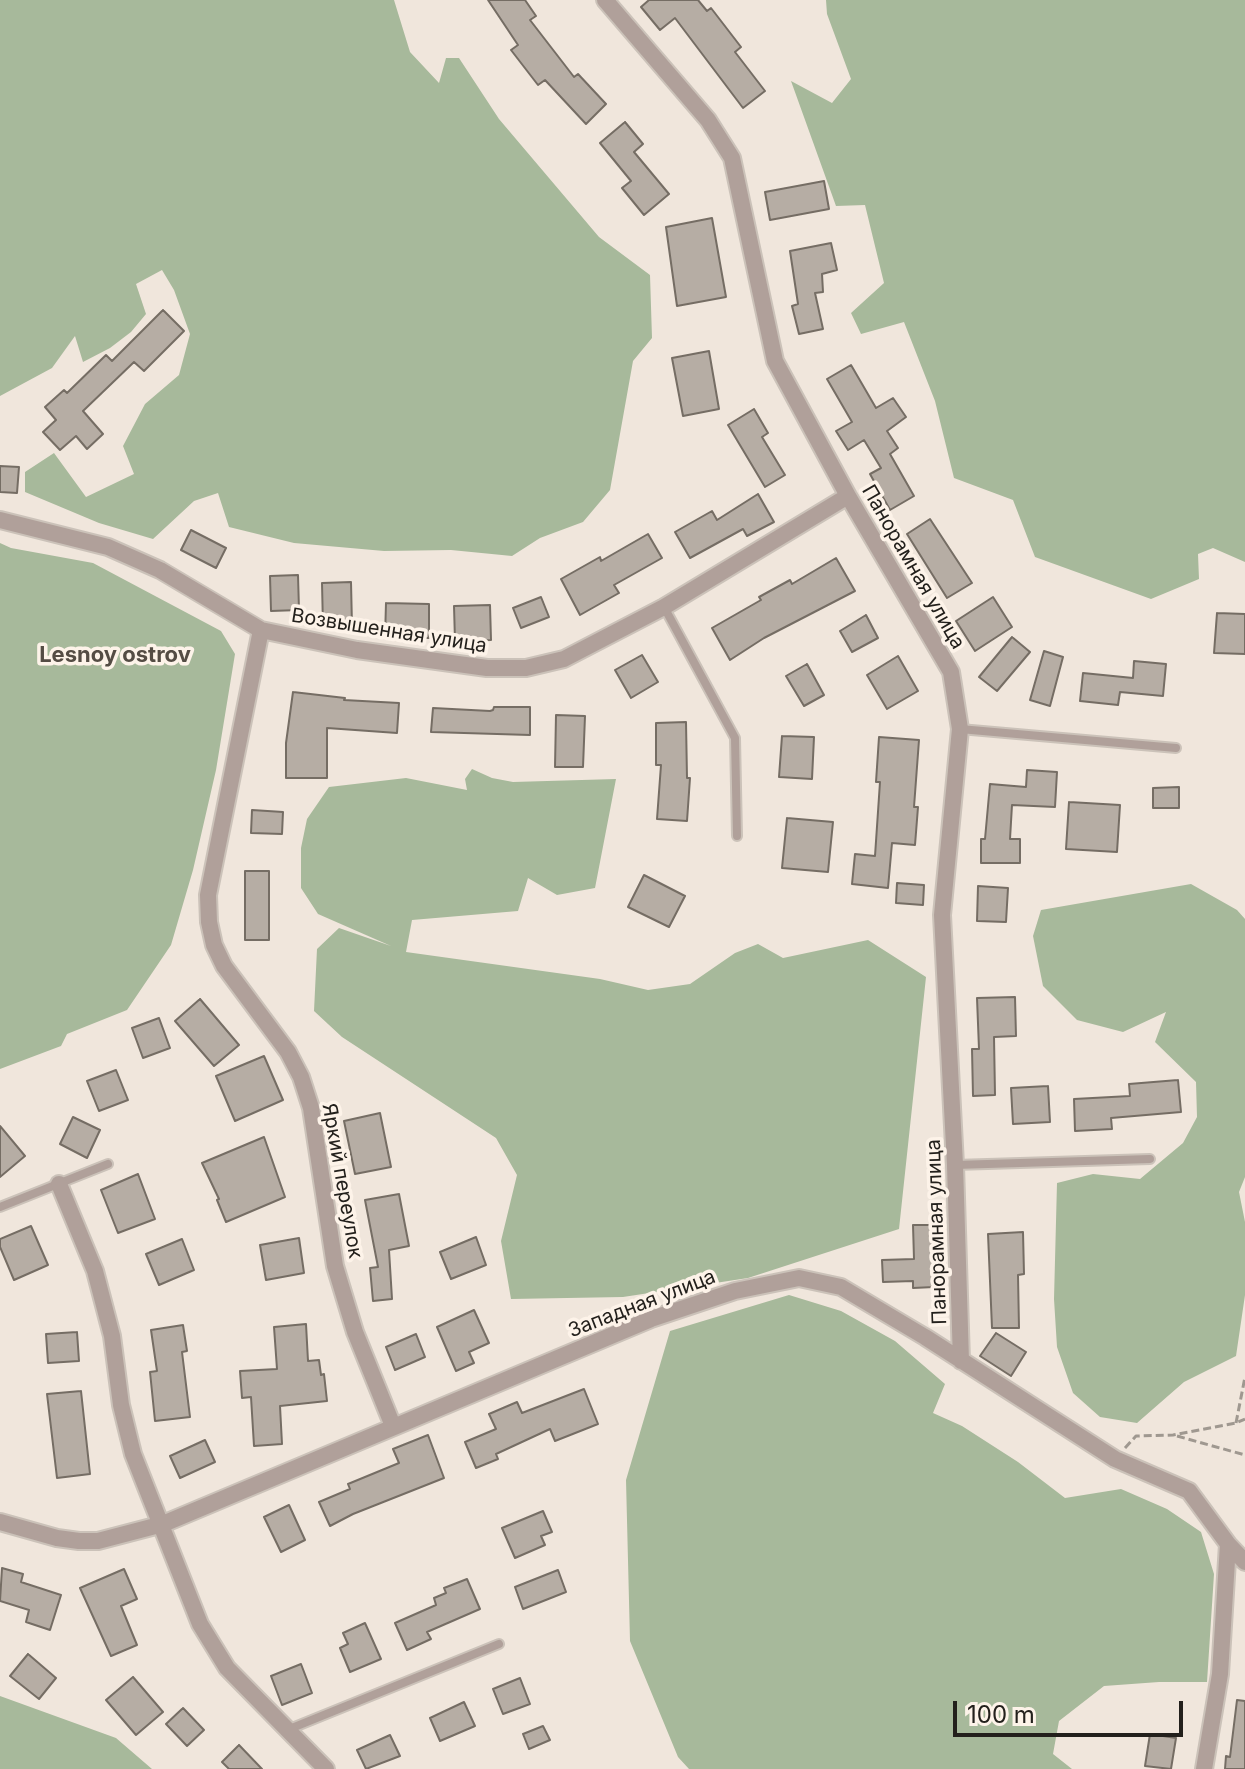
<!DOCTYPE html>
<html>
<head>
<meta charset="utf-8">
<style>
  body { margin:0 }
  #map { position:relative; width:1245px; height:1769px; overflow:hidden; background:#f0e6dc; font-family:Inter,sans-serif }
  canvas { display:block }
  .scale { position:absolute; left:953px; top:1701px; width:230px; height:36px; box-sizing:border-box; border:4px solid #23201c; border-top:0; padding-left:10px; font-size:24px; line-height:28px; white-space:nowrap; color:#23201c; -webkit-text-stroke:6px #fdf3e9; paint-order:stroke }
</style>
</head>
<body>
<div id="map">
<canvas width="1245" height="1769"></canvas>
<div class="scale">100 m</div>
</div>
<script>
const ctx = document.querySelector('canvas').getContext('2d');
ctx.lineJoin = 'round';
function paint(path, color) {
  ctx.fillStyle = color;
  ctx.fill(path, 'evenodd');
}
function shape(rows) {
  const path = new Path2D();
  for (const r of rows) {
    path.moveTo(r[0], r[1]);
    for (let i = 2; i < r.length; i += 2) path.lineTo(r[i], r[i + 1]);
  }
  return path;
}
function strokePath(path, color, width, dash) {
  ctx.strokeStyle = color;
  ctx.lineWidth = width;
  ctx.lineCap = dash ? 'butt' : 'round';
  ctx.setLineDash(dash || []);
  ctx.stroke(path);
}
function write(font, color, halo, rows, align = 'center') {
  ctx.font = font + ' Inter,sans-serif';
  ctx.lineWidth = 7;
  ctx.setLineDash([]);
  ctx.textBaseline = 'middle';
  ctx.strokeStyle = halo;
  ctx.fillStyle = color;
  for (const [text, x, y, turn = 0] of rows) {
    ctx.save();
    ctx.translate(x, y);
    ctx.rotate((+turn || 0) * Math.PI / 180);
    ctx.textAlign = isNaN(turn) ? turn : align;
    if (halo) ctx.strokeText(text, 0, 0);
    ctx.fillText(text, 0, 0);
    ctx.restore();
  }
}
paint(shape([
  [0,0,394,0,410,52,439,83,446,58,459,58,499,119,599,237,650,275,652,338,633,361,610,490,583,522,540,538,512,556,451,550,384,551,294,543,229,527,218,493,194,501,153,539,99,523,25,492,25,472,54,453,86,497,134,474,123,446,145,404,179,375,190,334,174,290,162,270,136,284,146,314,131,332,110,348,83,362,75,336,52,368,0,396],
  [826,0,1245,0,1245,562,1213,548,1198,554,1199,579,1151,599,1035,557,1013,500,954,478,935,401,904,322,861,334,851,313,884,283,865,205,836,206,791,81,832,103,851,79,827,14],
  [0,543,11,548,93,563,221,631,235,654,216,770,193,870,171,945,127,1010,67,1034,61,1046,0,1069],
  [472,769,492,778,513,782,616,779,595,888,557,895,528,878,518,911,412,920,406,952,600,979,648,990,690,984,735,953,758,944,783,958,868,940,926,977,899,1229,748,1278,623,1297,511,1299,501,1241,517,1175,496,1138,342,1037,314,1011,317,949,339,928,391,946,318,914,301,888,301,848,307,819,329,787,406,778,467,790,465,779],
  [1191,884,1237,910,1245,919,1245,1177,1239,1192,1245,1222,1245,1295,1236,1356,1184,1382,1137,1423,1100,1417,1073,1393,1057,1347,1054,1299,1057,1183,1093,1174,1140,1179,1183,1143,1197,1117,1196,1082,1155,1042,1166,1012,1123,1032,1077,1020,1043,986,1033,936,1041,910],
  [789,1295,841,1311,895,1341,945,1384,933,1413,962,1426,1018,1462,1065,1498,1121,1489,1167,1509,1201,1532,1214,1574,1207,1682,1159,1682,1104,1686,1059,1721,1053,1754,1072,1769,689,1769,678,1757,630,1641,626,1480,670,1331],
  [0,1696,116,1738,152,1769,0,1769]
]), '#a7b99b');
const building = shape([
  [488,0,525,0,536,16,530,20,574,77,578,74,606,104,586,124,545,80,538,85,511,50,518,45,488,0],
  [649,0,698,0,707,11,711,8,741,47,735,52,765,91,743,108,675,18,660,30,641,7,649,0],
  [625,122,643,144,634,152,669,194,644,215,622,188,631,181,600,143,625,122],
  [824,181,829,209,770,220,765,192,824,181],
  [712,218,726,297,677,306,666,227,712,218],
  [831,243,837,270,822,274,823,292,815,293,823,329,799,334,792,306,798,304,790,251,831,243],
  [163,310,184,331,144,371,134,362,83,411,103,434,87,449,76,436,60,450,43,432,56,420,45,407,64,390,67,393,106,355,112,361,163,310],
  [709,351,719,409,683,416,672,358,709,351],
  [851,365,876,408,893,398,906,417,887,431,898,448,890,454,914,496,890,510,870,474,881,468,864,440,848,450,836,431,852,422,827,379,851,365],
  [754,409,768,433,762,437,785,475,765,487,728,425,754,409],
  [0,466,19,467,17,493,0,492,0,466],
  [758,494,774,522,747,536,743,529,690,558,675,532,712,511,717,520,758,494],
  [930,519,972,583,947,598,907,534,930,519],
  [191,530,226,548,216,568,181,550,191,530],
  [648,534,662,558,614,585,619,593,580,615,561,579,600,557,601,561,648,534],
  [836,558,855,591,764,638,730,660,712,628,761,600,759,597,790,580,792,584,836,558],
  [298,575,299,610,271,611,270,576,298,575],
  [351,582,352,626,323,627,322,583,351,582],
  [541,597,549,617,521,628,513,608,541,597],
  [993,597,1012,627,975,651,956,621,993,597],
  [386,603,429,604,429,638,385,638,386,603],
  [490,605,491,640,455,641,454,606,490,605],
  [1217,613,1245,614,1245,654,1214,653,1217,613],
  [866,615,878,638,852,652,840,631,866,615],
  [1012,637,1030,652,997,691,979,677,1012,637],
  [1044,651,1063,657,1050,706,1030,700,1044,651],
  [642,655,658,682,631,698,615,670,642,655],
  [898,656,918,691,887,709,867,675,898,656],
  [1134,661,1166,664,1163,696,1120,692,1118,705,1080,701,1083,673,1133,678,1134,661],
  [807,664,824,695,804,706,786,676,807,664],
  [293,692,345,698,344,700,399,703,397,733,327,728,327,778,286,778,286,743,293,692],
  [494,707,530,707,530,735,431,732,433,708,490,711,493,710,494,707],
  [556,715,585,716,583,767,555,767,556,715],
  [686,722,687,778,690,778,687,821,657,819,661,765,656,765,656,723,686,722],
  [782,736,814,737,812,779,779,777,782,736],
  [879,737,919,740,914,807,918,807,915,845,892,843,888,888,852,884,855,854,875,856,880,782,876,782,879,737],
  [1027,770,1057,772,1055,807,1012,805,1010,839,1020,839,1020,863,981,863,981,839,985,839,990,784,1026,787,1027,770],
  [1179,787,1179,808,1153,808,1153,788,1179,787],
  [1069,802,1120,805,1117,852,1066,849,1069,802],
  [252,810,283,812,282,834,251,833,252,810],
  [787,818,833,822,828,872,782,868,787,818],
  [245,871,269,871,269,940,245,940,245,871],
  [644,875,685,896,669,927,628,907,644,875],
  [897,883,924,885,923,905,896,903,897,883],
  [978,886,1008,888,1006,922,977,921,978,886],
  [1015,997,1016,1036,994,1037,995,1095,973,1096,972,1049,979,1049,977,998,1015,997],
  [200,999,239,1045,214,1066,175,1021,200,999],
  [159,1018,170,1048,143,1058,132,1028,159,1018],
  [264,1056,283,1100,235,1121,216,1076,264,1056],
  [116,1070,128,1100,99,1111,87,1081,116,1070],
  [1178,1080,1181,1112,1111,1118,1112,1129,1075,1131,1074,1099,1130,1096,1129,1084,1178,1080],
  [1048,1086,1050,1122,1013,1124,1011,1088,1048,1086],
  [380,1113,391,1167,355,1174,344,1121,380,1113],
  [73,1117,100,1130,87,1158,60,1144,73,1117],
  [0,1126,25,1156,0,1177,0,1126],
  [264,1137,285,1197,226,1222,217,1200,219,1199,202,1163,264,1137],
  [138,1174,155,1219,118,1233,101,1190,138,1174],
  [399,1194,409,1246,389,1250,392,1299,373,1301,370,1268,378,1267,365,1200,399,1194],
  [913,1225,932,1225,934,1287,913,1288,913,1281,883,1282,882,1260,914,1259,913,1225],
  [31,1226,48,1265,14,1280,0,1247,0,1239,31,1226],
  [1023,1232,1024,1274,1018,1275,1019,1328,992,1328,988,1234,1023,1232],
  [476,1237,486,1265,451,1279,440,1252,476,1237],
  [299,1238,304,1273,266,1280,260,1245,299,1238],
  [182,1239,194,1270,159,1285,146,1254,182,1239],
  [474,1310,489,1343,469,1352,474,1363,456,1371,437,1327,474,1310],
  [306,1324,308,1361,319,1360,321,1375,324,1374,327,1401,280,1406,282,1444,254,1446,251,1397,242,1398,240,1371,277,1369,274,1327,306,1324],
  [183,1325,187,1351,182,1352,190,1417,155,1421,150,1372,157,1371,151,1330,183,1325],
  [77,1332,79,1361,48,1363,46,1334,77,1332],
  [996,1333,1026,1352,1011,1376,980,1356,996,1333],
  [416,1334,425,1357,395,1370,386,1347,416,1334],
  [584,1389,598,1424,555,1441,550,1429,496,1454,498,1459,476,1468,465,1442,496,1429,489,1414,517,1402,522,1413,584,1389],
  [81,1391,90,1474,57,1478,47,1394,81,1391],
  [428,1435,444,1478,353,1514,330,1526,319,1502,350,1489,348,1484,399,1463,393,1449,428,1435],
  [205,1440,215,1462,180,1478,170,1456,205,1440],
  [289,1505,305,1540,281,1552,264,1517,289,1505],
  [543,1511,552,1532,541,1536,545,1545,515,1558,502,1528,543,1511],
  [2,1568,23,1574,21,1582,61,1595,50,1630,26,1622,29,1610,0,1601,2,1568],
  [124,1569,137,1599,121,1606,137,1645,111,1656,80,1588,124,1569],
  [558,1570,566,1592,523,1609,515,1587,558,1570],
  [467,1579,480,1609,427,1632,431,1639,407,1650,395,1623,436,1605,434,1598,446,1593,444,1588,467,1579],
  [365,1623,381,1659,350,1672,340,1648,348,1644,343,1633,365,1623],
  [28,1654,56,1678,39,1699,10,1676,28,1654],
  [301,1664,312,1693,282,1705,271,1676,301,1664],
  [133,1677,163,1712,136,1735,106,1700,133,1677],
  [520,1678,530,1704,503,1714,493,1689,520,1678],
  [1237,1700,1245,1701,1245,1769,1225,1769,1226,1756,1230,1757,1237,1700],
  [464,1702,475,1726,440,1741,430,1718,464,1702],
  [183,1708,204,1730,187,1746,166,1724,183,1708],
  [543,1726,550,1740,529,1749,523,1734,543,1726],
  [1150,1734,1176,1738,1171,1769,1145,1766,1150,1734],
  [390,1735,400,1756,366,1769,357,1750,390,1735],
  [239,1745,262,1769,229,1769,222,1762,239,1745]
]);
paint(building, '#b6ada4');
strokePath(building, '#756d64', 2);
const lane = shape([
  [664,607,735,738,737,836],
  [960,729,1176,748],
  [955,1165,1150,1159],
  [0,1207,108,1164],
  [287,1730,499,1644]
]);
const street = shape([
  [605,0,708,120,732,158,775,361,848,496,951,672,960,729,942,915,955,1165,961,1361],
  [0,520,108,547,160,570,261,630,357,650,487,668,526,668,564,659,664,607,848,496],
  [261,630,208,895,209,922,214,945,224,966,288,1052,301,1077,311,1108,335,1266,355,1332,393,1426],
  [59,1184,95,1271,112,1336,121,1405,133,1454,200,1624,227,1668,326,1769],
  [0,1522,57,1538,79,1541,98,1541,163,1524,651,1319,735,1291,799,1278,841,1287,925,1337,1115,1459,1189,1491,1228,1544,1245,1562],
  [1204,1769,1220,1674,1228,1544]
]);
strokePath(lane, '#cbc2b9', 12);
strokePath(street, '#cbc2b9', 20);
strokePath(shape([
  [1236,1423,1245,1377],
  [1177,1436,1245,1455],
  [1125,1448,1136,1436,1173,1435,1236,1423,1245,1419]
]), '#9f9890', 3, [8, 4]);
strokePath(lane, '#b0a09a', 8);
strokePath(street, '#b0a09a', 16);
write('20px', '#23201c', '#fdf3e9', [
  ["Панорамная улица",913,567,60],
  ["Возвышенная улица",389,631,9],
  ["Яркий переулок",342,1181,80],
  ["Панорамная улица",937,1232,-92],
  ["Западная улица",642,1304,-21]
]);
write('bold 22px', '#544c44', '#fdf3e9', [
  ["Lesnoy ostrov",115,655]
]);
</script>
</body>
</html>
